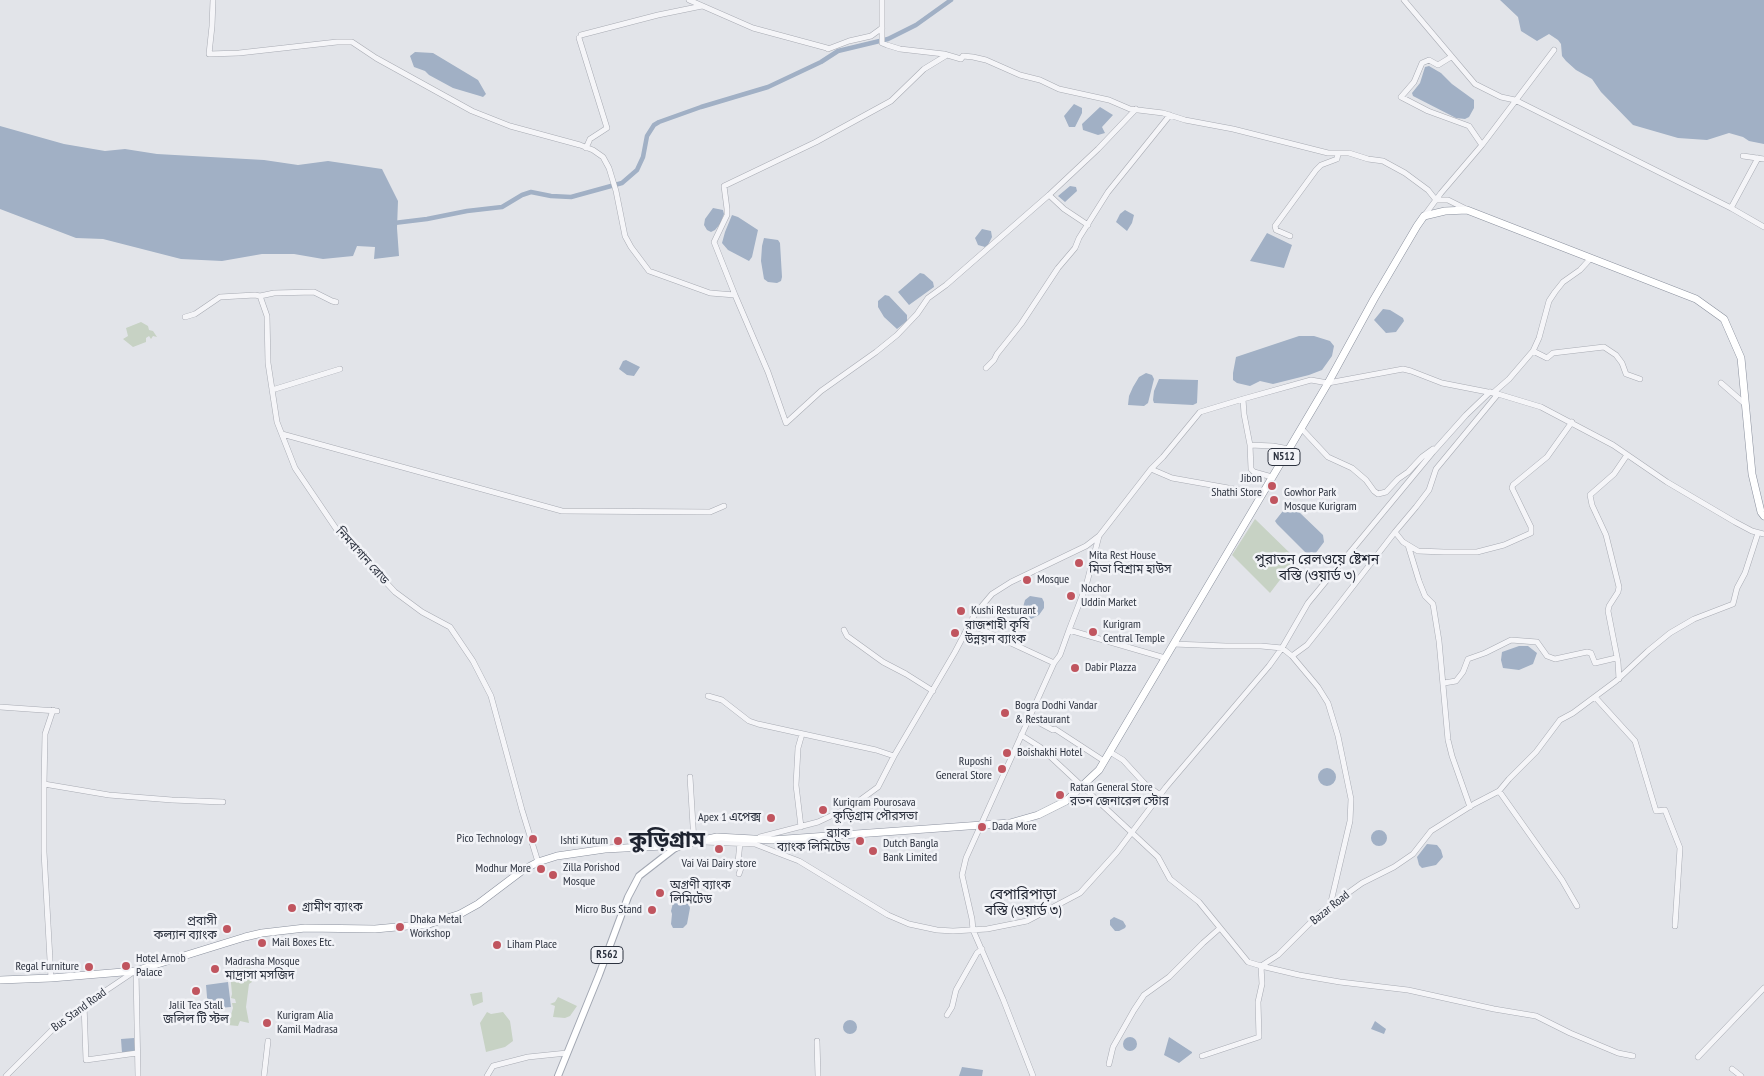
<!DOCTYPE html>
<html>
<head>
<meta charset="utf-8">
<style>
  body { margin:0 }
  canvas { display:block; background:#e2e4e9 }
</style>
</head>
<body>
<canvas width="1764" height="1076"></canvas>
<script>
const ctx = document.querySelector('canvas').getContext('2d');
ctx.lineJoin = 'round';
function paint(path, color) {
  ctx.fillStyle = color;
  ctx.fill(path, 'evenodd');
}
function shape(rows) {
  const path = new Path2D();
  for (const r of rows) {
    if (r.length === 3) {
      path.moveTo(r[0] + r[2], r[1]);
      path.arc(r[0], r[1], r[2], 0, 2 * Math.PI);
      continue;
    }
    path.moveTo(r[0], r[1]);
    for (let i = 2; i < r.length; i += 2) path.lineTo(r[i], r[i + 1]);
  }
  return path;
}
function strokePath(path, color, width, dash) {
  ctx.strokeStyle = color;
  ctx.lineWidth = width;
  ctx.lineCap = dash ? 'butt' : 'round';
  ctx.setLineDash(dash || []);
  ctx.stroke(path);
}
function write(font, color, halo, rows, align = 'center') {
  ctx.font = font + ' "PT Sans Narrow","Noto Sans Bengali",sans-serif';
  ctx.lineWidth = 5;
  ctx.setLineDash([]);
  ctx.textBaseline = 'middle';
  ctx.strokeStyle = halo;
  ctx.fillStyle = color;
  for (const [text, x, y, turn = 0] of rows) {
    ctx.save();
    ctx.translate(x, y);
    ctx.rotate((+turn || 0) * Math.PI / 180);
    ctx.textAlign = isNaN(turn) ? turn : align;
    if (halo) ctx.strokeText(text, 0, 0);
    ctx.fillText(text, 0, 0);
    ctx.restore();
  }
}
paint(shape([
  [141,322,148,326,149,330,153,331,157,337,153,336,151,339,149,336,146,338,146,342,133,347,123,339,128,336,126,328],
  [1255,519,1296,559,1270,593,1232,555],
  [242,966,251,966,252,982,249,984,246,1007,249,1023,240,1021,238,1026,228,1025,233,1008,232,1003,236,1003,235,999,231,998,232,994,230,972,241,972],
  [482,992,483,1002,473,1006,470,994],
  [558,997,577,1006,570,1016,565,1018,553,1017,555,1006,550,1004,555,1002],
  [487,1012,491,1014,503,1012,510,1021,513,1041,505,1047,486,1052,480,1023]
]), '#c7d2c4');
paint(shape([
  [1500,0,1764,0,1764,144,1749,141,1743,137,1729,133,1707,140,1678,138,1633,125,1601,92,1592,79,1576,70,1566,61,1562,56,1561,44,1558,40,1549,34,1537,41,1521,31,1518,17],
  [415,52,433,53,478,80,486,94,483,97,480,96,453,88,429,75,425,71,414,67,410,56],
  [1429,66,1441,73,1452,84,1474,100,1474,108,1469,117,1465,119,1456,118,1413,96,1412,93,1420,83,1425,67],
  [1074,104,1082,108,1082,113,1075,127,1069,127,1064,116],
  [1100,107,1113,115,1102,127,1105,133,1098,135,1083,130,1082,124],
  [0,126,64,144,105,151,125,149,157,154,264,160,298,165,328,161,382,169,398,201,397,228,399,256,374,259,375,247,357,246,353,256,323,259,294,254,262,254,222,261,181,259,103,239,76,238,0,209],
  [1070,186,1076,187,1077,191,1065,202,1058,196],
  [713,208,723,210,724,214,720,224,715,230,711,232,707,230,704,225,705,219],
  [1125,210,1134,215,1132,223,1127,231,1116,222,1120,214],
  [732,215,738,217,758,230,752,257,749,261,728,250,722,243,725,232],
  [982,229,991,231,992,237,988,245,985,247,978,245,975,238],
  [1267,233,1292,245,1284,268,1250,261],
  [764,238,778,240,780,243,782,277,781,281,777,283,768,282,764,279,761,261,762,246],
  [920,273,924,274,933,282,934,287,909,305,898,292],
  [885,295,889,296,907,315,907,321,897,329,884,317,878,307,878,301],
  [1383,309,1390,310,1403,318,1404,321,1396,332,1386,333,1374,320],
  [1299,336,1314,336,1330,341,1334,346,1332,356,1322,370,1309,375,1273,384,1260,381,1250,386,1237,383,1233,380,1233,373,1236,357],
  [626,360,640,367,634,376,627,375,619,369,623,361],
  [1146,373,1152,375,1154,379,1148,403,1144,406,1128,405,1129,396,1133,387,1139,377],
  [1159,379,1198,380,1197,403,1193,405,1154,403,1153,400,1154,391],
  [1286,507,1299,512,1323,535,1324,542,1315,554,1310,555,1305,552,1277,524,1275,521],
  [1030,596,1042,598,1044,602,1044,608,1039,615,1031,619,1025,618,1022,616,1022,611,1025,600],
  [1519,646,1528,646,1537,653,1533,664,1519,670,1503,668,1501,660,1502,652],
  [1327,777,9],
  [1379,838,8],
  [1427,844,1437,845,1441,850,1443,857,1436,865,1422,868,1419,865,1417,857],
  [688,902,690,908,687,924,683,928,673,928,671,924,672,914,671,911,673,903],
  [1114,917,1123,921,1126,926,1125,928,1119,931,1115,931,1110,925,1110,920],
  [228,982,231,1007,208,1009,206,985],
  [850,1027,7],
  [1375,1021,1386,1029,1384,1034,1371,1029],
  [1169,1037,1192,1052,1192,1053,1179,1063,1164,1055],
  [1130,1044,7],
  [134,1038,135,1052,122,1053,121,1039],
  [962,1067,983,1070,982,1076,959,1076]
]), '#a1b0c5');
strokePath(shape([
  [394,223,427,219,467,211,502,207,522,195,531,192,551,196,571,197,622,183,637,170,643,157,647,136,654,125,659,122,701,107,768,87,821,62,838,51,888,39,916,25,951,0]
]), '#a1b0c5', 4.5);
const minor = shape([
  [213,0,212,26,209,54,239,53,337,42,352,42,376,58,472,111,510,126,580,145,593,150,603,157,609,168,616,191,625,236,631,247,649,271,710,293,735,295,768,372,786,423,821,391,876,352,897,335,917,314,928,298,946,285,1049,195,1098,149,1136,109],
  [689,0,753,28,827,48],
  [882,0,882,43,887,45,900,49,944,54,961,59,963,56,973,57,986,60,1020,75,1040,80,1059,89,1109,100,1130,109,1163,113,1185,120,1233,129,1328,153,1349,153,1368,159,1383,161,1405,173,1428,190,1436,200],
  [1404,0,1475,84,1501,97,1515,100,1731,208,1764,227],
  [581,35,658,15,702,6],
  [579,38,607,128,590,139,586,148],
  [828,49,849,41,871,36,882,28],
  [1451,57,1438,65,1429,60,1422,63,1414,82,1401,97,1428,111,1469,126,1482,145],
  [1743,156,1764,159],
  [1049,195,1064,209,1088,225],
  [1436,200,1448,200,1466,209],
  [1731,208,1758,158],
  [1424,216,1441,193,1482,145,1554,50],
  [1290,236,1276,230,1275,226,1316,170,1321,165,1337,159,1338,154],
  [735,295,714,242,727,215,727,209,724,186,816,142,891,101,924,69,947,55],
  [260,296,274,293,314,292,332,301,336,302],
  [185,317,195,314,220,297,255,295,260,296,267,316,268,363,277,422,295,468,337,530,395,592,422,612,450,627,473,661,491,696,522,810,538,862],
  [1533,351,1547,358,1553,353,1604,347,1616,355,1622,363,1626,374,1640,379],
  [986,368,994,360,997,354,1021,324,1058,268,1075,248,1079,238,1108,192,1170,115],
  [1721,383,1745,404],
  [272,390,340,369],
  [1493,393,1509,379,1533,351,1539,338,1549,301,1555,292,1563,282,1580,270,1591,258],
  [1243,399,1244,414,1250,445],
  [1301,428,1328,457,1352,468,1366,480,1374,491,1378,494,1386,492,1398,479,1408,472,1422,457,1433,449],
  [282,434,562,511,710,512,724,506],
  [1151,469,1172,478,1262,494],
  [1272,477,1254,472,1251,469,1250,445,1273,446,1289,449],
  [1395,532,1403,542,1418,551,1444,552,1477,552,1504,545,1531,533,1531,527,1512,488,1513,485,1547,457,1572,422],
  [1099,536,1086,586,1069,630,1165,658],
  [1408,545,1419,581,1425,596,1433,604,1439,641,1448,740,1452,756,1470,807],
  [970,624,1054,663,966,858,962,875,972,919,973,930,1003,999,1033,1076],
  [844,630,847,636,883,662,906,674,933,691],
  [1173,644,1226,646,1261,646,1282,648,1292,656,1318,687,1328,703,1338,736,1351,799,1350,821,1330,906],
  [1292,656,1307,645,1323,625,1395,532,1416,507,1429,490,1436,469,1498,394],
  [1054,663,1060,655,1069,630],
  [1619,679,1618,662,1608,611,1609,606,1618,592,1619,587,1606,535,1592,505,1590,495,1614,474,1627,455],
  [1444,683,1456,681,1463,672,1468,659,1485,653,1511,640,1537,642,1547,656,1555,659,1587,652,1591,653,1595,663,1616,658],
  [708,696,722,700,749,721,758,724,876,750,894,756],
  [1595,697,1635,741,1656,811,1665,810,1680,848,1675,926],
  [0,707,57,711],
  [1029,717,1053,730,1055,729,1104,761],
  [1021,735,1040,747,1158,857,1170,879,1199,902,1248,962,1261,966,1278,955,1320,913,1362,883,1394,867,1413,854,1431,831,1474,804,1499,791,1562,880,1577,906],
  [1110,752,1123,760,1145,784,1160,795],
  [690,777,694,842,696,842],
  [44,784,45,734,53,710],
  [1499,791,1509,779,1536,752,1560,720,1573,713,1616,681,1648,651,1670,633,1694,619,1733,604,1737,588,1745,573,1758,533],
  [801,827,796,785,798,748,802,734],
  [760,837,818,822,852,806,878,787,894,756,955,652,975,614,992,594,1011,582,1086,546,1099,536,1151,469,1163,457,1200,412,1243,399,1311,380,1328,383,1403,369,1411,371,1442,383,1498,394,1541,407,1613,445,1667,482,1735,522,1752,531,1764,534],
  [704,842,755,844,778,853,799,861,888,915,909,924,937,930,953,931,987,929,1027,921,1080,893,1117,852,1166,787,1269,666,1282,648,1308,603,1433,452,1466,415,1490,392],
  [739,874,743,862,738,862,740,843],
  [136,971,138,1076],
  [51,978,44,852,44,784,109,795,172,800,223,802],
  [84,1004,86,1060,137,1053],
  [947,1015,952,1007,956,990,977,953,982,949],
  [817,1041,818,1076],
  [1202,1056,1259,1037,1258,1002,1262,984,1261,966,1299,975,1340,982,1408,990,1494,1009,1536,1016,1570,1033,1618,1053,1633,1056],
  [1698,1057,1764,988],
  [1109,1064,1113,1047,1134,1010,1144,995,1169,977,1203,943,1220,928],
  [1732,1069,1741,1076],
  [6,1076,62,1020,135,971],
  [264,1076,268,1041],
  [487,1076,493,1066,528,1057,567,1053]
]);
const major = shape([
  [558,1076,599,975,628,897,639,876,675,848]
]);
const highway = shape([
  [0,980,51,978,135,971,245,937,262,933,305,928,375,929,429,924,460,914,478,904,523,870,538,862,557,856,605,849,663,846,675,848,694,842,717,837,772,840,1010,823,1038,815,1066,801,1099,770,1328,383,1374,299,1417,226,1424,216,1445,211,1467,210,1696,299,1724,319,1741,358,1752,474,1761,512,1764,516]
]);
strokePath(minor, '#a8abb3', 6);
strokePath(major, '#a3a8b3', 8);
strokePath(highway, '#8b919e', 8);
strokePath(minor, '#f5f5f8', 5);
strokePath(major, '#fff', 6);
strokePath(highway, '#fff', 7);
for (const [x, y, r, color] of [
  [1272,486,5,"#c0555f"],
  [1274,500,5,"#c0555f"],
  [1079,563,5,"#c0555f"],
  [1027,580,5,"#c0555f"],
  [1071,596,5,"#c0555f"],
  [961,611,5,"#c0555f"],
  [1093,632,5,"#c0555f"],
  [955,633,5,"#c0555f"],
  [1075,668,5,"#c0555f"],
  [1005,713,5,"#c0555f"],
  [1007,753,5,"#c0555f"],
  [1002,769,5,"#c0555f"],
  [1060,795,5,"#c0555f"],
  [823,810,5,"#c0555f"],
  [771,818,5,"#c0555f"],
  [982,827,5,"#c0555f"],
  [533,839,5,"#c0555f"],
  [618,841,5,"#c0555f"],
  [860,841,5,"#c0555f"],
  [719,849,5,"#c0555f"],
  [873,851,5,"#c0555f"],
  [541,869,5,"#c0555f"],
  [553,875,5,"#c0555f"],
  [660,893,5,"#c0555f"],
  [292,908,5,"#c0555f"],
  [652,910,5,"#c0555f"],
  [400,927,5,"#c0555f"],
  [227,929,5,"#c0555f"],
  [262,943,5,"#c0555f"],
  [497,945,5,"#c0555f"],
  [126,966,5,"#c0555f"],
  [89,967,5,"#c0555f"],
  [215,969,5,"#c0555f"],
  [196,991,5,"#c0555f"],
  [267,1023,5,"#c0555f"]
]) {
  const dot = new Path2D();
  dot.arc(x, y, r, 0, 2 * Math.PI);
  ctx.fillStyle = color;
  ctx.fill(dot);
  strokePath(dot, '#f2f3f7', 2);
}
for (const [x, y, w] of [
  [1284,457,32],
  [607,955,32]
]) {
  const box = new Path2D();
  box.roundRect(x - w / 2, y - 8.5, w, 17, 4);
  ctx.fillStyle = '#f2f3f7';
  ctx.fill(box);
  strokePath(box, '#2c323f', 1);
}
write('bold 11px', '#2c323f', null, [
  ["N512",1284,457],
  ["R562",607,955]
]);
write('12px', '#2c323f', '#f2f3f7', [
  ["Jibon",1262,479,"right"],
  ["Shathi Store",1262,493,"right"],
  ["Gowhor Park",1284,493],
  ["Mosque Kurigram",1284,507],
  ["Mita Rest House",1089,556],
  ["মিতা বিশ্রাম হাউস",1089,570],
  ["Mosque",1037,580],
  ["Nochor",1081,589],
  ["Uddin Market",1081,603],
  ["Kushi Resturant",971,611],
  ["Kurigram",1103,625],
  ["Central Temple",1103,639],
  ["রাজশাহী কৃষি",965,626],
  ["উন্নয়ন ব্যাংক",965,640],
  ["Dabir Plazza",1085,668],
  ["Bogra Dodhi Vandar",1015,706],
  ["& Restaurant",1015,720],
  ["Boishakhi Hotel",1017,753],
  ["Ruposhi",992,762,"right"],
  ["General Store",992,776,"right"],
  ["Ratan General Store",1070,788],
  ["রতন জেনারেল স্টোর",1070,802],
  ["Kurigram Pourosava",833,803],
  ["কুড়িগ্রাম পৌরসভা",833,817],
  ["Apex 1 এপেক্স",761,818,"right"],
  ["Dada More",992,827],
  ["ব্র্যাক",850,834,"right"],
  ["ব্যাংক লিমিটেড",850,848,"right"],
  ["Pico Technology",523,839,"right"],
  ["Ishti Kutum",608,841,"right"],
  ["Dutch Bangla",883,844],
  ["Bank Limited",883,858],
  ["Vai Vai Dairy store",719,864,"center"],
  ["Zilla Porishod",563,868],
  ["Mosque",563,882],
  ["Modhur More",531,869,"right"],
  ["অগ্রণী ব্যাংক",670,886],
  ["লিমিটেড",670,900],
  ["গ্রামীণ ব্যাংক",302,908],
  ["Micro Bus Stand",642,910,"right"],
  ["Dhaka Metal",410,920],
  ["Workshop",410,934],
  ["প্রবাসী",217,922,"right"],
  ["কল্যান ব্যাংক",217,936,"right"],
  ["Mail Boxes Etc.",272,943],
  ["Liham Place",507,945],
  ["Hotel Arnob",136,959],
  ["Palace",136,973],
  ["Madrasha Mosque",225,962],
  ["মাদ্রাসা মসজিদ",225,976],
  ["Regal Furniture",79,967,"right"],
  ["Jalil Tea Stall",196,1006,"center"],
  ["জলিল টি স্টল",196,1020,"center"],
  ["Kurigram Alia",277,1016],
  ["Kamil Madrasa",277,1030]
], 'left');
write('12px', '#2c323f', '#f2f3f7', [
  ["নিমবাগান রোড",362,556,48],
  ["Bazar Road",1330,908,-39],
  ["Bus Stand Road",79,1010,-36]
]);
write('14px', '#1e2330', '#f2f3f7', [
  ["পুরাতন রেলওয়ে ষ্টেশন",1317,560],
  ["বস্তি (ওয়ার্ড ৩)",1317,576],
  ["বেপারিপাড়া",1023,895],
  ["বস্তি (ওয়ার্ড ৩)",1023,911]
]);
write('bold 22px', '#1e2330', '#f2f3f7', [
  ["কুড়িগ্রাম",667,841]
]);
</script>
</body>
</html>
